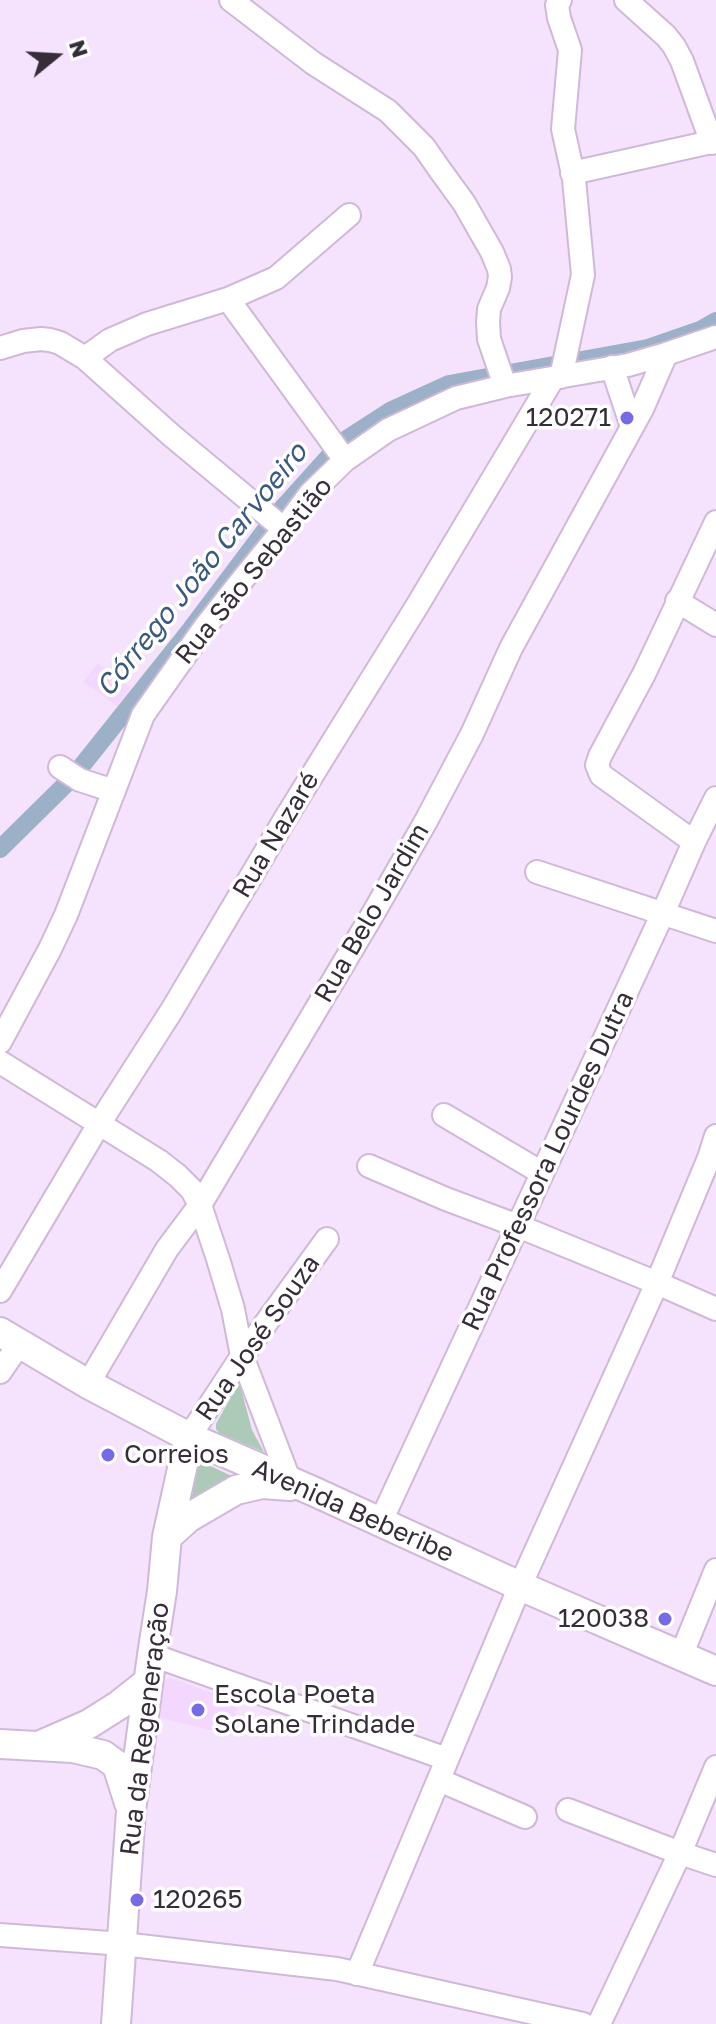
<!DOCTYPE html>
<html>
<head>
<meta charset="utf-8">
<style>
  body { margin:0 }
  #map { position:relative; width:716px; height:2024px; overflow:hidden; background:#f5e2fc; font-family:"Golos Text",sans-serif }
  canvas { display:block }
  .north { position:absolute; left:16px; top:16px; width:80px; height:80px; -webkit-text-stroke:6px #fff; paint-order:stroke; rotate:72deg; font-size:22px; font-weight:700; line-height:32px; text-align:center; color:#362d39 }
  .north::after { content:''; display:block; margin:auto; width:28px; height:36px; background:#362d39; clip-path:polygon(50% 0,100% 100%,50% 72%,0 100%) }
</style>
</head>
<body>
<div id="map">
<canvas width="716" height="2024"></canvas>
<div class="north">N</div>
</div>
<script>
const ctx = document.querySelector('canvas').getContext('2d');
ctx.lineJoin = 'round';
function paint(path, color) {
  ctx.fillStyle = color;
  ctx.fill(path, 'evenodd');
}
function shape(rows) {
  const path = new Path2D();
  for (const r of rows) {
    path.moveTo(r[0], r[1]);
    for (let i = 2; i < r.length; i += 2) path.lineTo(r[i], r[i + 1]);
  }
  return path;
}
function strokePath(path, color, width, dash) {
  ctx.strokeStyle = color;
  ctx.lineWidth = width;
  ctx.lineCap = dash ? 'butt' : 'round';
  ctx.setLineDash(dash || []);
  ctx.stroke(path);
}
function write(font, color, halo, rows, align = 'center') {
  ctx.font = font + ' "Golos Text",sans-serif';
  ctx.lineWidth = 7;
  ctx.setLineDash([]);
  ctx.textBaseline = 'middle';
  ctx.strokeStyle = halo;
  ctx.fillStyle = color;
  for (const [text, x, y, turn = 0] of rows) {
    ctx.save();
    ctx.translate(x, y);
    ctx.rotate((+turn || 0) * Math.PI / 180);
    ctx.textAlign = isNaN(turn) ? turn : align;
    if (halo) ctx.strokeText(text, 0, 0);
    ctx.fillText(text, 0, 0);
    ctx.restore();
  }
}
paint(shape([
  [98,663,131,688,117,706,83,682],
  [170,1678,238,1702,233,1736,158,1717,164,1680]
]), '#f3d7fe');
paint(shape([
  [240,1385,252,1430,264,1452,219,1433,216,1429,216,1424,237,1386],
  [202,1462,236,1478,217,1484,189,1500,193,1463]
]), '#adcab9');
strokePath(shape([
  [0,849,72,778,191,629,279,512,342,442,390,411,449,384,648,348,700,330,716,321]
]), '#9cb0c8', 18);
const minor = shape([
  [231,0,313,63,388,111,424,147,440,170,464,203,492,252,499,269,500,277,498,288,489,309,488,322,489,339,505,386],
  [560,0,557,5,559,18,570,50,563,129,574,179,583,275,561,377],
  [626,0,666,36,674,46,682,61,712,143],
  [572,173,716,141],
  [228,299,345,460],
  [0,348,23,341,41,339,50,340,60,343,85,358,171,435,284,529],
  [85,358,110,340,147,324,228,299,276,278,349,215],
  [612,367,632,427],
  [677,601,716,625],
  [60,767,80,780,114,791],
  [694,842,601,775,597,765,600,756,644,674,716,522],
  [537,872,716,931],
  [0,1042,50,949,66,915,143,715,205,627,243,579,284,529,310,494,345,460,388,430,456,398,505,386,628,365,666,354,716,337],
  [0,1062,159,1161,178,1176,192,1190,200,1205,218,1259,233,1309,242,1356,290,1482],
  [444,1115,542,1173],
  [369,1166,446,1199,518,1226,657,1283,716,1309],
  [0,1291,99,1124,172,1010,285,819,417,606,553,378],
  [0,1372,20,1343],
  [88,1384,167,1249,200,1205,374,912,426,821,472,734,511,648,642,409,666,354],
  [189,1437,242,1356,327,1239],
  [380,1523,663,913,694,842,716,798],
  [152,1655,447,1759],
  [681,1656,716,1570],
  [439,1780,525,1817],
  [568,1810,680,1853,716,1865],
  [0,1935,123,1944,337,1969,583,2024],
  [357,1974,520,1586,657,1283,709,1158,716,1136],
  [599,2024,680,1853,716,1767]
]);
const major = shape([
  [0,1332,88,1384,189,1437,315,1492,520,1586,716,1671],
  [167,1537,188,1518,236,1490,262,1484,290,1486],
  [0,1744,73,1748,103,1755,117,1765,129,1803],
  [43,1744,89,1724,119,1705,148,1682],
  [116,2024,131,1811,152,1655,162,1591,167,1537,189,1437]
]);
strokePath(minor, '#d0b9d8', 26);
strokePath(major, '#d0b9d8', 32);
strokePath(minor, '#fff', 22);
strokePath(major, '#fff', 28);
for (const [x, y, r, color] of [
  [627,418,8,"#766ae5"],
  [108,1455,8,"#766ae5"],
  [665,1619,8,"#766ae5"],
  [198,1710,8,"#766ae5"],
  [137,1900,8,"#766ae5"]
]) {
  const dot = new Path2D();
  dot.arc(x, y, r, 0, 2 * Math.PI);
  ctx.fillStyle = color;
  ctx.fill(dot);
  strokePath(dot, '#fff', 3);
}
write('26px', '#362d39', '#fff', [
  ["120271",611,418,"right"],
  ["Correios",124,1455],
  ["120038",649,1619,"right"],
  ["Escola Poeta",214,1695],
  ["Solane Trindade",214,1725],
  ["120265",153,1900]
], 'left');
write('26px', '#362d39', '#fff', [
  ["Rua São Sebastião",254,571,-51],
  ["Rua Nazaré",276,835,-59],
  ["Rua Belo Jardim",372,913,-60],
  ["Rua Professora Lourdes Dutra",548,1161,-65],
  ["Rua José Souza",258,1338,-55],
  ["Avenida Beberibe",353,1511,24],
  ["Rua da Regeneração",145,1729,-83]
]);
write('italic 28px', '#3a597f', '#fff', [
  ["Córrego João Carvoeiro",202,570,-51]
]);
</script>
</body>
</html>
